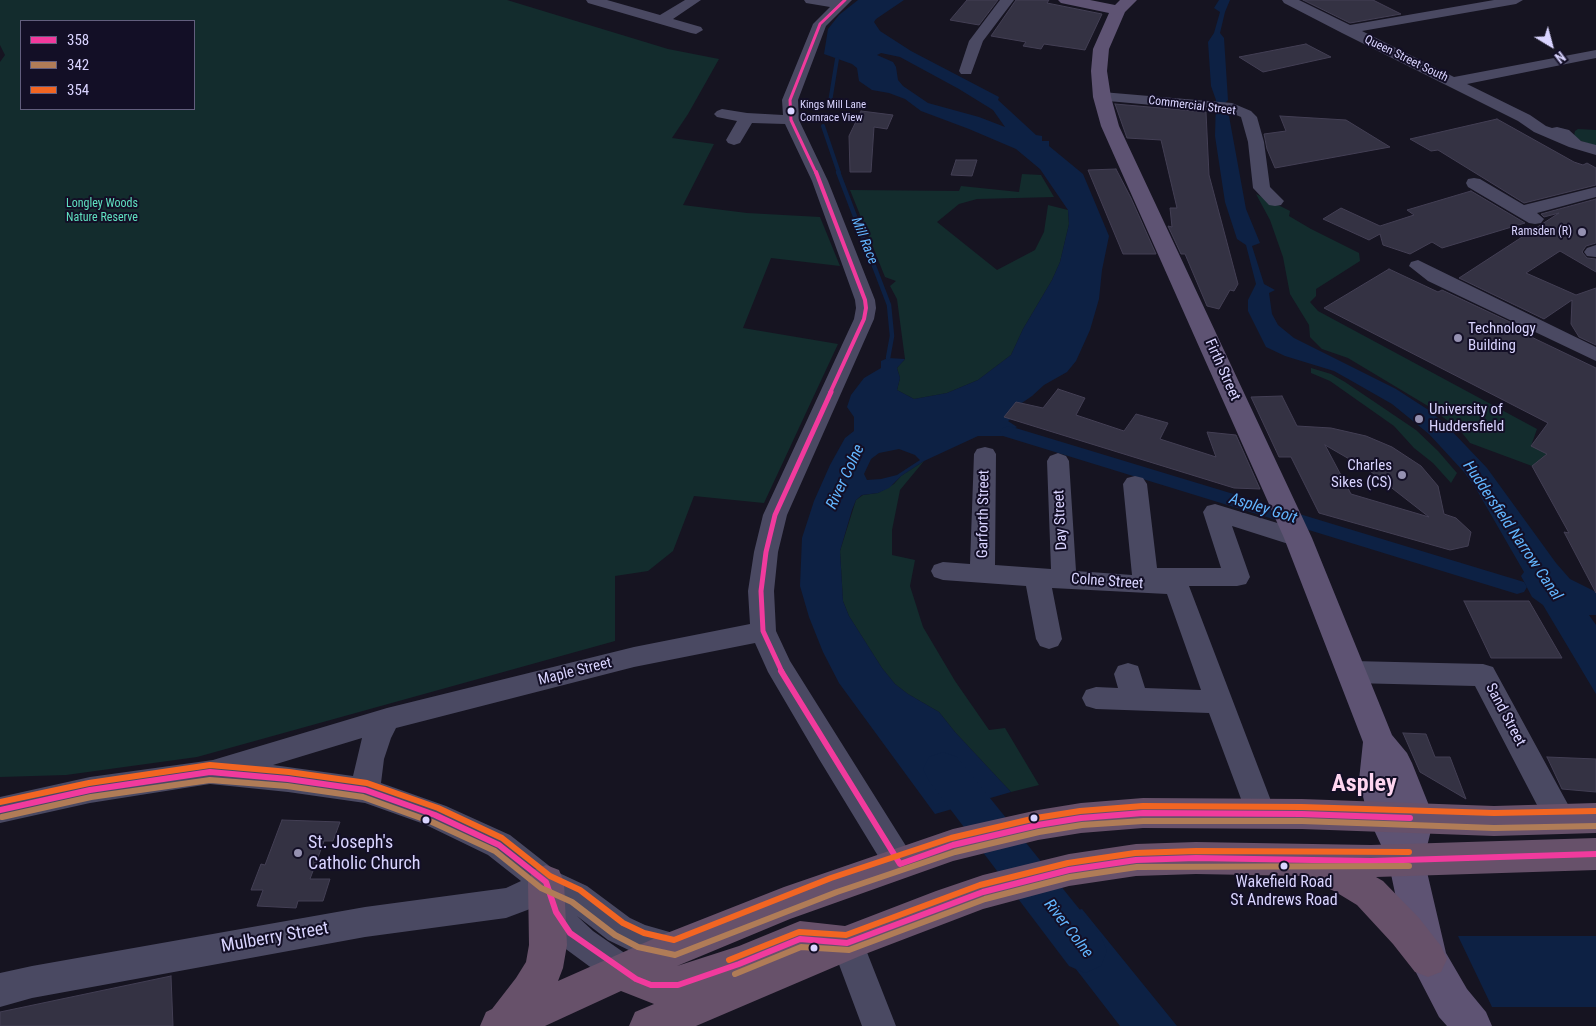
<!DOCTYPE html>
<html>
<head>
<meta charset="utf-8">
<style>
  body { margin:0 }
  #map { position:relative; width:1596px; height:1026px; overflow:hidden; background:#161421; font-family:"Roboto Condensed",sans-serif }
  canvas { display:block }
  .legend { position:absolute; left:20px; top:20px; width:175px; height:90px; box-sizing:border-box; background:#130f26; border:1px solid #625e7d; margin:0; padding:6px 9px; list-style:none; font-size:15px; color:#d9d4ff }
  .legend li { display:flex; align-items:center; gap:10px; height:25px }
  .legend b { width:25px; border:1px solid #625e7d }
  .north { position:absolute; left:1526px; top:20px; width:50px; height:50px; -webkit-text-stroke:4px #130f26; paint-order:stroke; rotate:143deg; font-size:14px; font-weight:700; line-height:20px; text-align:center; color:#d9d4ff }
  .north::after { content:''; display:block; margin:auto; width:18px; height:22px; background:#d9d4ff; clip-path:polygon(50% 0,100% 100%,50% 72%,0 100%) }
</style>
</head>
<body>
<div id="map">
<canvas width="1596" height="1026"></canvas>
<ul class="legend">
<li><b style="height:6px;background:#f13a9d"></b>358</li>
<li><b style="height:6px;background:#b07c57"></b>342</li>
<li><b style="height:6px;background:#f26522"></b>354</li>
</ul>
<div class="north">N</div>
</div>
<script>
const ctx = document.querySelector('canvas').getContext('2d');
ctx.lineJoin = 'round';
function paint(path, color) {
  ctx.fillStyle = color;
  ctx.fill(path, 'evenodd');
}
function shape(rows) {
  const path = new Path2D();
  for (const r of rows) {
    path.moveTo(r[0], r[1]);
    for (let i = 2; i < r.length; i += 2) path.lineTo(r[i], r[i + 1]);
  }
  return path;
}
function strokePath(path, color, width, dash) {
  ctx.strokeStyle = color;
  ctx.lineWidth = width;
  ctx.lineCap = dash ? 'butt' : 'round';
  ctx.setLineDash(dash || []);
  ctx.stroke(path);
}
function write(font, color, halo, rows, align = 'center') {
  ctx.font = font + ' "Roboto Condensed",sans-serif';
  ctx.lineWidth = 4;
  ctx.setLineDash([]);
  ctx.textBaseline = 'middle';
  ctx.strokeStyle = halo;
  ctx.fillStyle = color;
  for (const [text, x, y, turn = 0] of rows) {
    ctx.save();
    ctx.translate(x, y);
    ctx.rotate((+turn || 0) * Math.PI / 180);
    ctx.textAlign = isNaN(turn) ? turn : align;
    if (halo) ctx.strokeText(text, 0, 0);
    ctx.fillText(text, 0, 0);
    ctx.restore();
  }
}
paint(shape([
  [0,0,507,0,668,49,719,59,688,114,672,138,714,144,683,205,747,213,820,217,840,266,771,258,743,328,838,344,764,503,694,496,673,551,648,571,615,576,615,641,197,757,66,775,0,777,0,62,5,55,0,45],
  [21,21,194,21,194,109,21,109],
  [1578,129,1596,130,1596,146,1581,141,1574,136,1575,131],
  [1022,174,1041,175,1054,197,977,199,959,204,937,222,997,270,1035,250,1044,232,1048,205,1068,210,1069,224,1060,262,1052,280,1023,329,1011,355,978,380,947,393,914,399,897,390,900,378,897,368,905,359,897,299,890,286,896,281,885,277,850,190,959,191,961,186,1019,192],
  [1256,194,1290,211,1289,216,1311,229,1359,253,1360,261,1316,289,1316,296,1310,302,1318,311,1537,429,1531,446,1547,454,1532,466,1470,443,1459,429,1428,406,1348,358,1322,349,1310,337,1309,325,1290,294,1283,257,1270,220],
  [1311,368,1331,374,1345,382,1416,430,1438,451,1457,473,1451,483,1433,463,1414,448,1394,426,1330,381,1311,373],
  [924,461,900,490,892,530,892,555,915,560,910,586,923,627,955,681,989,730,1005,728,1039,785,1011,792,955,732,939,712,908,694,895,684,882,668,849,616,843,601,840,551,856,500,863,495,878,493,894,484,901,476]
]), '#132c2d');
paint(shape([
  [858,0,904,0,876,19,874,22,880,31,911,51,999,97,998,100,1036,135,1042,136,1042,141,1049,141,1049,146,1083,174,1109,236,1102,270,1099,299,1090,330,1076,361,1067,372,1044,385,1032,396,1013,409,1016,415,1008,421,1017,427,1004,436,978,436,924,461,901,476,889,488,878,493,862,495,856,500,852,510,840,551,843,601,849,616,882,668,895,684,908,694,939,712,955,732,1011,792,935,814,839,683,823,652,809,617,800,586,802,538,814,501,830,465,845,438,854,431,854,417,847,407,851,395,864,378,881,368,881,361,888,358,905,359,897,368,900,378,897,390,914,399,947,393,978,380,1011,355,1023,329,1052,280,1060,262,1069,224,1068,210,1040,169,1016,149,969,129,921,111,905,99,889,93,872,90,859,81,857,68,852,64,824,54,828,29,839,15],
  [881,53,900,57,959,89,993,110,1005,127,979,117,928,103,903,86,898,80,896,67,893,62,877,55],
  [899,449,915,455,920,460,897,475,881,479,867,480,864,474,871,459,879,453],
  [1219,0,1230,0,1225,12,1220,33,1224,38,1228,100,1224,104,1229,116,1246,209,1260,243,1252,246,1264,284,1275,290,1269,293,1272,314,1278,325,1294,338,1396,389,1430,411,1447,426,1487,468,1556,563,1570,579,1596,592,1596,615,1589,615,1596,625,1596,694,1543,605,1532,597,1521,576,1524,572,1475,487,1464,472,1429,434,1392,404,1350,380,1334,371,1285,356,1266,347,1248,311,1248,300,1256,284,1246,245,1237,239,1225,202,1215,136,1216,100,1211,86,1208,42,1214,33,1220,12,1214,8],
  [1082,909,1177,1026,1120,1026,1038,920],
  [1458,936,1596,936,1596,1007,1492,1007]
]), '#0d2144');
strokePath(shape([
  [830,102,837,59],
  [823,126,839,173]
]), '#0d2144', 4);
strokePath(shape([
  [838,172,889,305,892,336,888,358]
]), '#0d2144', 4.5);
paint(shape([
  [1009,426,1524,582,1527,587,1524,592,1517,594,1003,436,1000,432,1003,428,1009,426]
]), '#0d2144');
paint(shape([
  [943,752,957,757,1101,936,1107,951,1101,966,1085,973,1069,966,929,781,923,769,929,757,943,752]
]), '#0d2144');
const building = shape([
  [967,0,998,0,979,25,950,20,967,0],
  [1016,0,1049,0,1047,3,1102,14,1085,50,1044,44,1041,49,1023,46,1026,42,991,36,1016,0],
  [1303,0,1373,0,1401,14,1350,23,1303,0],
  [1306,44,1331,57,1263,72,1239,57,1306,44],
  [1115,104,1206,112,1209,175,1238,284,1234,291,1230,290,1219,309,1207,306,1185,254,1181,254,1168,226,1172,227,1170,208,1177,208,1161,140,1127,138,1115,104],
  [861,111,893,115,887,129,874,127,871,172,850,172,849,136,861,111],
  [1280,116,1346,120,1390,147,1275,168,1267,149,1264,134,1286,131,1280,116],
  [1497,119,1574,162,1583,165,1587,163,1596,168,1596,185,1524,203,1438,150,1431,151,1410,139,1497,119],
  [956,160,977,160,972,176,951,175,956,160],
  [1116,169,1131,198,1156,254,1123,254,1088,170,1116,169],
  [1471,191,1525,223,1442,248,1432,242,1410,254,1383,245,1380,234,1369,240,1323,219,1341,208,1380,226,1414,215,1407,210,1471,191],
  [1596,199,1596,243,1586,246,1582,252,1587,258,1596,259,1596,272,1560,251,1526,273,1576,295,1596,288,1596,345,1579,337,1571,324,1572,300,1544,319,1459,278,1559,213,1544,217,1541,214,1596,199],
  [1389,269,1438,292,1442,290,1527,330,1523,333,1596,368,1596,593,1564,532,1569,533,1532,466,1547,454,1531,446,1548,423,1324,308,1389,269],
  [1058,389,1085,398,1076,415,1124,431,1136,414,1168,423,1160,439,1216,457,1207,432,1236,435,1260,489,1234,488,1004,417,1016,402,1043,408,1058,389],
  [1282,396,1297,426,1331,428,1366,436,1392,447,1421,466,1438,486,1444,514,1456,518,1471,532,1468,546,1450,550,1319,513,1291,457,1279,457,1251,397,1282,396],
  [1325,445,1370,471,1429,517,1351,494,1325,445],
  [1464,601,1529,601,1562,658,1491,658,1464,601],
  [1403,733,1426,734,1435,757,1450,757,1466,799,1420,772,1403,733],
  [1547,757,1596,759,1596,792,1562,789,1547,757],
  [282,820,340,822,333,841,324,841,310,879,330,879,323,901,298,901,296,908,257,906,263,890,251,890,261,864,265,865,282,820],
  [171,976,173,1026,0,1026,0,1012,171,976]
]);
paint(building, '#343243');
strokePath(building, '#433f54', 1);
paint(shape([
  [586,0,607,0,660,15,685,0,701,0,673,19,701,27,703,30,696,34,691,33,588,3,586,0],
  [804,0,852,0,826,26,798,100,799,120,828,181,875,300,876,308,874,319,787,515,778,552,774,591,776,631,790,661,911,854,915,864,911,874,900,878,889,874,819,759,768,672,755,643,634,667,396,728,391,738,384,759,381,783,446,806,510,835,557,872,587,886,630,918,645,925,687,937,691,948,687,959,675,964,641,956,608,940,577,916,593,931,636,961,641,972,636,983,624,988,612,983,559,944,545,923,538,906,506,918,365,937,32,998,0,1007,0,973,32,966,365,907,506,888,521,881,488,855,424,824,365,803,288,792,210,784,90,803,0,823,0,797,90,777,213,760,387,708,634,647,750,624,748,591,754,552,763,515,854,319,856,308,855,300,812,181,785,124,752,123,740,143,734,145,728,143,726,140,737,121,717,117,714,114,717,111,722,109,747,113,783,115,782,100,813,24,830,7,806,3,804,0],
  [362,738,353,776,273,765,362,738],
  [1000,0,1014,0,983,41,971,74,961,74,959,71,969,41,1000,0],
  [1282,0,1299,0,1350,25,1494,0,1523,0,1516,4,1362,31,1454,77,1596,50,1596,58,1467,84,1530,115,1546,126,1552,128,1557,127,1569,130,1581,141,1596,145,1596,155,1569,147,1534,132,1518,121,1342,33,1284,3,1282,0],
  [1102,92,1232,103,1251,111,1257,117,1264,142,1270,187,1284,201,1281,205,1275,206,1269,205,1253,188,1248,142,1241,117,1229,112,1097,100,1094,97,1097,94,1102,92],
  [1474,178,1480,179,1524,205,1596,187,1596,197,1537,213,1544,219,1541,223,1535,224,1529,223,1468,187,1466,183,1468,179,1474,178],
  [1596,245,1596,257,1587,256,1584,252,1587,248,1596,245],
  [1418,260,1596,347,1596,361,1428,281,1409,266,1411,262,1418,260],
  [985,447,993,449,996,454,995,565,1051,569,1047,461,1050,456,1058,453,1066,456,1069,461,1076,571,1132,575,1123,484,1127,478,1135,476,1143,478,1147,484,1157,568,1221,568,1203,512,1207,506,1215,504,1307,532,1310,538,1307,544,1298,547,1232,526,1250,577,1246,584,1237,586,1189,586,1276,814,1272,823,1261,827,1250,823,1209,713,1096,709,1086,706,1082,698,1086,690,1096,687,1118,688,1114,674,1118,666,1128,663,1138,666,1145,688,1201,690,1167,594,1052,588,1062,639,1058,646,1049,649,1040,646,1036,639,1026,586,943,580,934,577,931,571,934,565,943,562,970,564,974,454,977,449,985,447],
  [1352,661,1483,664,1493,667,1571,810,1575,819,1571,828,1560,832,1549,828,1475,686,1352,683,1342,680,1338,672,1342,664,1352,661],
  [847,927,859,932,896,1026,862,1026,831,943,835,932,847,927]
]), '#4a4962');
paint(shape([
  [1058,0,1090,0,1115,5,1120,0,1137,0,1125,12,1109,49,1107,71,1111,97,1119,126,1312,538,1392,735,1407,753,1412,763,1434,818,1424,859,1446,953,1467,989,1486,1012,1492,1026,1447,1026,1439,1017,1409,959,1388,860,1368,817,1359,780,1363,742,1284,538,1101,126,1093,97,1091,71,1093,49,1109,13,1061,3,1058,0]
]), '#5e5373');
paint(shape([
  [1143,798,1302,799,1494,806,1596,803,1596,833,1494,836,1302,829,1143,828,1081,833,1038,840,953,861,790,919,677,966,739,946,800,921,845,926,936,891,983,875,1069,854,1136,844,1196,842,1371,845,1596,838,1596,870,1376,877,1383,881,1419,918,1441,946,1447,959,1441,972,1428,977,1415,972,1393,944,1357,905,1334,891,1302,876,1196,874,1136,876,1069,886,983,909,860,956,696,1026,629,1026,635,1012,654,1004,621,991,545,1026,480,1026,486,1012,492,1009,516,978,526,962,529,945,528,882,533,870,546,865,559,870,564,882,567,945,563,968,558,981,662,935,784,887,953,829,1038,810,1081,803,1143,798]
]), '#67516a');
strokePath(shape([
  [816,173,791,120,790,100,820,24,845,0]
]), '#f13a9d', 3);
strokePath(shape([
  [816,172,865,300,866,308,864,319,830,393]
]), '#f13a9d', 4);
strokePath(shape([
  [782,672,763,631,761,591,766,552,775,515,831,392]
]), '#f13a9d', 5);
strokePath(shape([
  [781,671,900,864,953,845,1038,825,1081,818,1143,813,1302,814,1410,818],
  [0,810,90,790,210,772,288,779,365,790,435,815,499,845,546,882,556,912,570,933,636,979,651,985,678,985,739,964,800,939,847,943,983,892,1069,870,1136,860,1196,858,1371,861,1596,854]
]), '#f13a9d', 6);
strokePath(shape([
  [2,817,91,797,210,780,287,786,363,797,432,822,495,851,541,888,572,902,615,935,638,947,675,955,837,892,955,852,1039,832,1082,825,1143,821,1302,821,1494,828,1596,826],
  [735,974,801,947,849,950,985,899,1070,877,1137,867,1409,866]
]), '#b07c57', 6);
strokePath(shape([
  [0,802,89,783,210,765,289,772,367,783,438,808,502,838,550,876,580,890,623,923,644,933,674,940,831,878,951,838,1036,818,1080,811,1143,806,1302,807,1494,813,1596,811],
  [729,960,799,932,846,935,980,885,1068,863,1135,853,1196,851,1409,852]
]), '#f26522', 6);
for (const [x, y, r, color] of [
  [791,111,4.5,"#d9d4ff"],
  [1582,232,5,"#9591b1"],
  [1458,338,5,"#9591b1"],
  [1419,419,5,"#9591b1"],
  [1402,475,5,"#9591b1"],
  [1034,818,4.5,"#d9d4ff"],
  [426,820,4.5,"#d9d4ff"],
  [298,853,5,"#9591b1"],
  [1284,866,4.5,"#d9d4ff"],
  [814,948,4.5,"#d9d4ff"]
]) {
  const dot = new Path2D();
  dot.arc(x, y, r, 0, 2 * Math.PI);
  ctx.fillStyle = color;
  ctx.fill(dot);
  strokePath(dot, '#130f26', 2);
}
write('11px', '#d9d4ff', '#130f26', [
  ["Kings Mill Lane",800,105],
  ["Cornrace View",800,118]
], 'left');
write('12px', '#d9d4ff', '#130f26', [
  ["Queen Street South",1406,59,26],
  ["Commercial Street",1192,106,7]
]);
write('12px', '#5fe0c0', '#130f26', [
  ["Longley Woods",102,204],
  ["Nature Reserve",102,218]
]);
write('12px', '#d9d4ff', '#130f26', [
  ["Ramsden (R)",1572,232]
], 'right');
write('italic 14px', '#62b6ff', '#130f26', [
  ["Mill Race",864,241,68]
]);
write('15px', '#d9d4ff', '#130f26', [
  ["Technology",1468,329],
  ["Building",1468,346],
  ["University of",1429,410],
  ["Huddersfield",1429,427],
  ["Charles",1392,466,"right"],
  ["Sikes (CS)",1392,483,"right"]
], 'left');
write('15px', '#d9d4ff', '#130f26', [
  ["Firth Street",1222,370,66],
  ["Garforth Street",984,514,-89],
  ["Day Street",1061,520,-93],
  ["Colne Street",1107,582,4],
  ["Maple Street",575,672,-14],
  ["Sand Street",1505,715,62]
]);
write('italic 16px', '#62b6ff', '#130f26', [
  ["River Colne",846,477,-65],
  ["Aspley Goit",1263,509,17],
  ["Huddersfield Narrow Canal",1512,531,56],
  ["River Colne",1068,929,52]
]);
write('16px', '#d9d4ff', '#130f26', [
  ["Wakefield Road",1284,883],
  ["St Andrews Road",1284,901]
]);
write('18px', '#d9d4ff', '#130f26', [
  ["St. Joseph's",308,843],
  ["Catholic Church",308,864]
], 'left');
write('18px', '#d9d4ff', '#130f26', [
  ["Mulberry Street",275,938,-10]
]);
write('bold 24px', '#ffd6f0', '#130f26', [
  ["Aspley",1364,785]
]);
</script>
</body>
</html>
